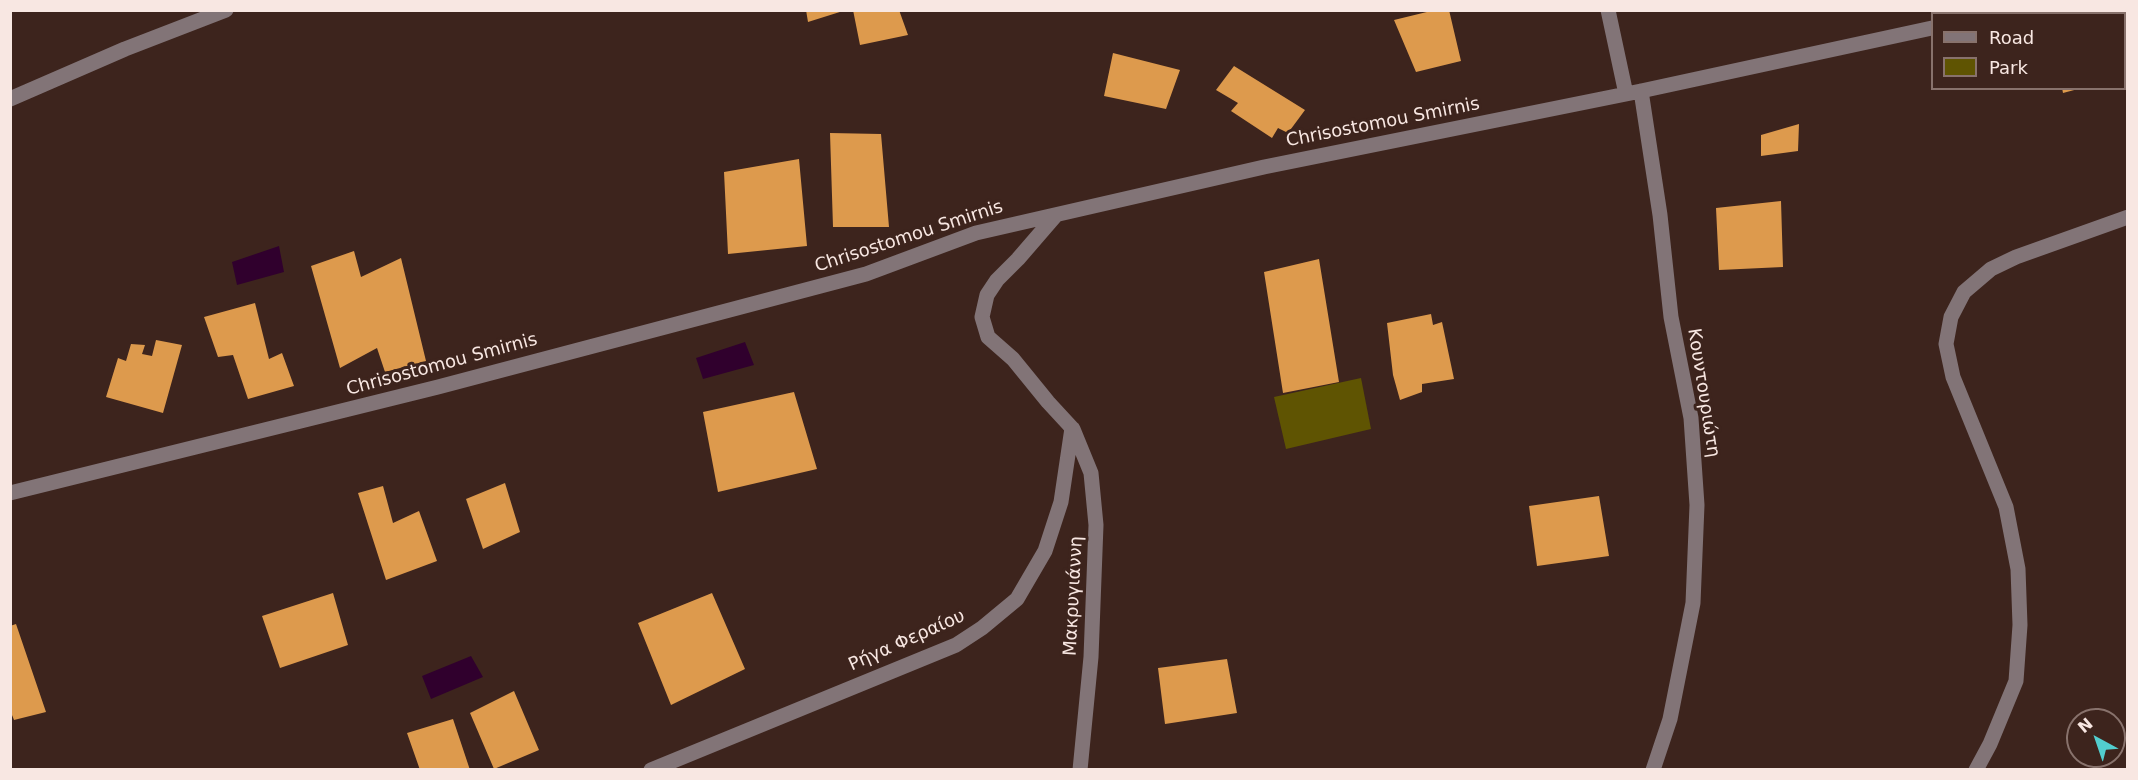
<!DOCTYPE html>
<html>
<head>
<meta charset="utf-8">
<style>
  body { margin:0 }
  #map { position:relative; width:2138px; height:780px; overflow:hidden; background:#3d241d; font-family:"DejaVu Sans",sans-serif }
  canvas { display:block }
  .frame { position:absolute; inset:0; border:12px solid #f8e7e2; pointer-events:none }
  .legend { position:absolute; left:1931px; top:12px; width:195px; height:78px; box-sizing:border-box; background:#3d241d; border:2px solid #88726c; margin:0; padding:8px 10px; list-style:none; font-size:18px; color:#f8e7e2 }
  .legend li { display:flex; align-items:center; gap:12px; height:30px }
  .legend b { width:30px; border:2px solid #88726c }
  .north { position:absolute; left:2066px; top:708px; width:60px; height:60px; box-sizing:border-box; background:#3d241d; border:2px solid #88726c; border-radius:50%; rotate:320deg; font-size:16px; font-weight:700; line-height:24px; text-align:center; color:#f8e7e2 }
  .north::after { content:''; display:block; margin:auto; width:21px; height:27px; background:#52cdce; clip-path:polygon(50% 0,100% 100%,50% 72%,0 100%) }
</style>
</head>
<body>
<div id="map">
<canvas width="2138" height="780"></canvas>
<div class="frame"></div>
<ul class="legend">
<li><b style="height:8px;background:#827477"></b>Road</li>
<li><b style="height:16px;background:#5f5402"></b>Park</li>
</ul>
<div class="north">N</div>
</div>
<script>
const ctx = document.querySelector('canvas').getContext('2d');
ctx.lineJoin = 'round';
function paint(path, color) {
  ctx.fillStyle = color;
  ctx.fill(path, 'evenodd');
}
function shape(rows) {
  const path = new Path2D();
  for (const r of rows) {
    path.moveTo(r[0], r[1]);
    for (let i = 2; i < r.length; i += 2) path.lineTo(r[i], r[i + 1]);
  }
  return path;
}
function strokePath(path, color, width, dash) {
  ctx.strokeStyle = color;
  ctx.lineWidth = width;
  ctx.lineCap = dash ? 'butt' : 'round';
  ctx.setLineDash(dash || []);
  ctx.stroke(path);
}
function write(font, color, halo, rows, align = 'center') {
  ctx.font = font + ' "DejaVu Sans",sans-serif';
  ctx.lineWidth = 6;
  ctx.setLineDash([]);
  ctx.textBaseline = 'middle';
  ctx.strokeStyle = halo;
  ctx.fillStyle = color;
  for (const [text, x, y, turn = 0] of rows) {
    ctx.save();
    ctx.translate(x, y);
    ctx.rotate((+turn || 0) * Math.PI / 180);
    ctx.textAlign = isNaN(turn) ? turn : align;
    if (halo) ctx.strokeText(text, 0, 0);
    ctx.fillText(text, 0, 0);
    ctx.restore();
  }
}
paint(shape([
  [1361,378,1371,429,1286,449,1274,397]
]), '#5f5402');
paint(shape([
  [279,246,284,272,237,285,232,262],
  [745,342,754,365,703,379,696,358],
  [471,656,483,677,431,699,422,676]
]), '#30002d');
paint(shape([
  [806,10,843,10,843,11,808,22],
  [853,10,899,10,908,35,860,45],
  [1435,10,1449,10,1461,61,1416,72,1394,20],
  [2124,45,2128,53,2128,79,2124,79],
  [1113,53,1180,70,1166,109,1104,96],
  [1234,66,1305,110,1288,133,1278,128,1272,138,1231,111,1238,103,1216,90],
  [2062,88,2078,88,2078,89,2063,93],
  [1799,124,1798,151,1761,156,1761,135],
  [830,133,881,134,889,227,833,227],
  [799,159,807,246,728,254,724,172],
  [1781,201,1783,267,1719,270,1716,208],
  [354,251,361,277,401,258,426,361,385,372,377,348,340,368,311,266],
  [1319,259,1339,382,1283,393,1264,272],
  [255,303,269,359,282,353,294,386,248,399,233,355,218,357,204,317],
  [1431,314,1433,325,1442,322,1454,379,1422,384,1422,392,1400,400,1393,375,1387,323],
  [156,340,182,345,163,413,106,397,118,358,126,361,131,344,145,345,142,354,152,356],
  [794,392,817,469,718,492,703,412],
  [505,483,520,532,483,549,466,499],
  [383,486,393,523,419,511,437,561,386,580,358,493],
  [1599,496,1609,556,1537,566,1529,506],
  [333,593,348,645,280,668,262,616],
  [712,593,745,669,671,705,638,623],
  [16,624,46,712,14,720,10,710,10,626],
  [1227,659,1237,713,1165,724,1158,668],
  [514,691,539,750,494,769,470,713],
  [453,719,470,770,420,770,407,733]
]), '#dd9a4d');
strokePath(shape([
  [1608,10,1626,94],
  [1998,14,2012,10],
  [1641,91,1660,215,1671,317,1691,418,1697,505,1693,603,1670,719,1653,770],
  [10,99,125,49,226,10],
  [1073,429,1091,473,1096,525,1091,657,1080,770],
  [10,493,438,387,866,274,976,233,1264,167,1641,91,1932,28],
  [651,770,956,645,982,628,1017,599,1045,551,1061,502,1072,428,1048,402,1013,359,988,337,982,317,987,295,997,280,1018,259,1056,215],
  [1976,770,1990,744,2016,681,2020,625,2018,569,2006,507,1953,377,1946,344,1951,317,1964,292,1991,269,2016,257,2128,217]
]), '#827477', 15);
write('18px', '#f8e7e2', '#3d241d', [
  ["Chrisostomou Smirnis",1383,123,-11],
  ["Chrisostomou Smirnis",909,237,-18],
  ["Chrisostomou Smirnis",442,365,-15],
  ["Κουντουριώτη",1703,393,81],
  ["Μακρυγιάννη",1074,596,-87],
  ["Ρήγα Φεραίου",907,641,-24]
]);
</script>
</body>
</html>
